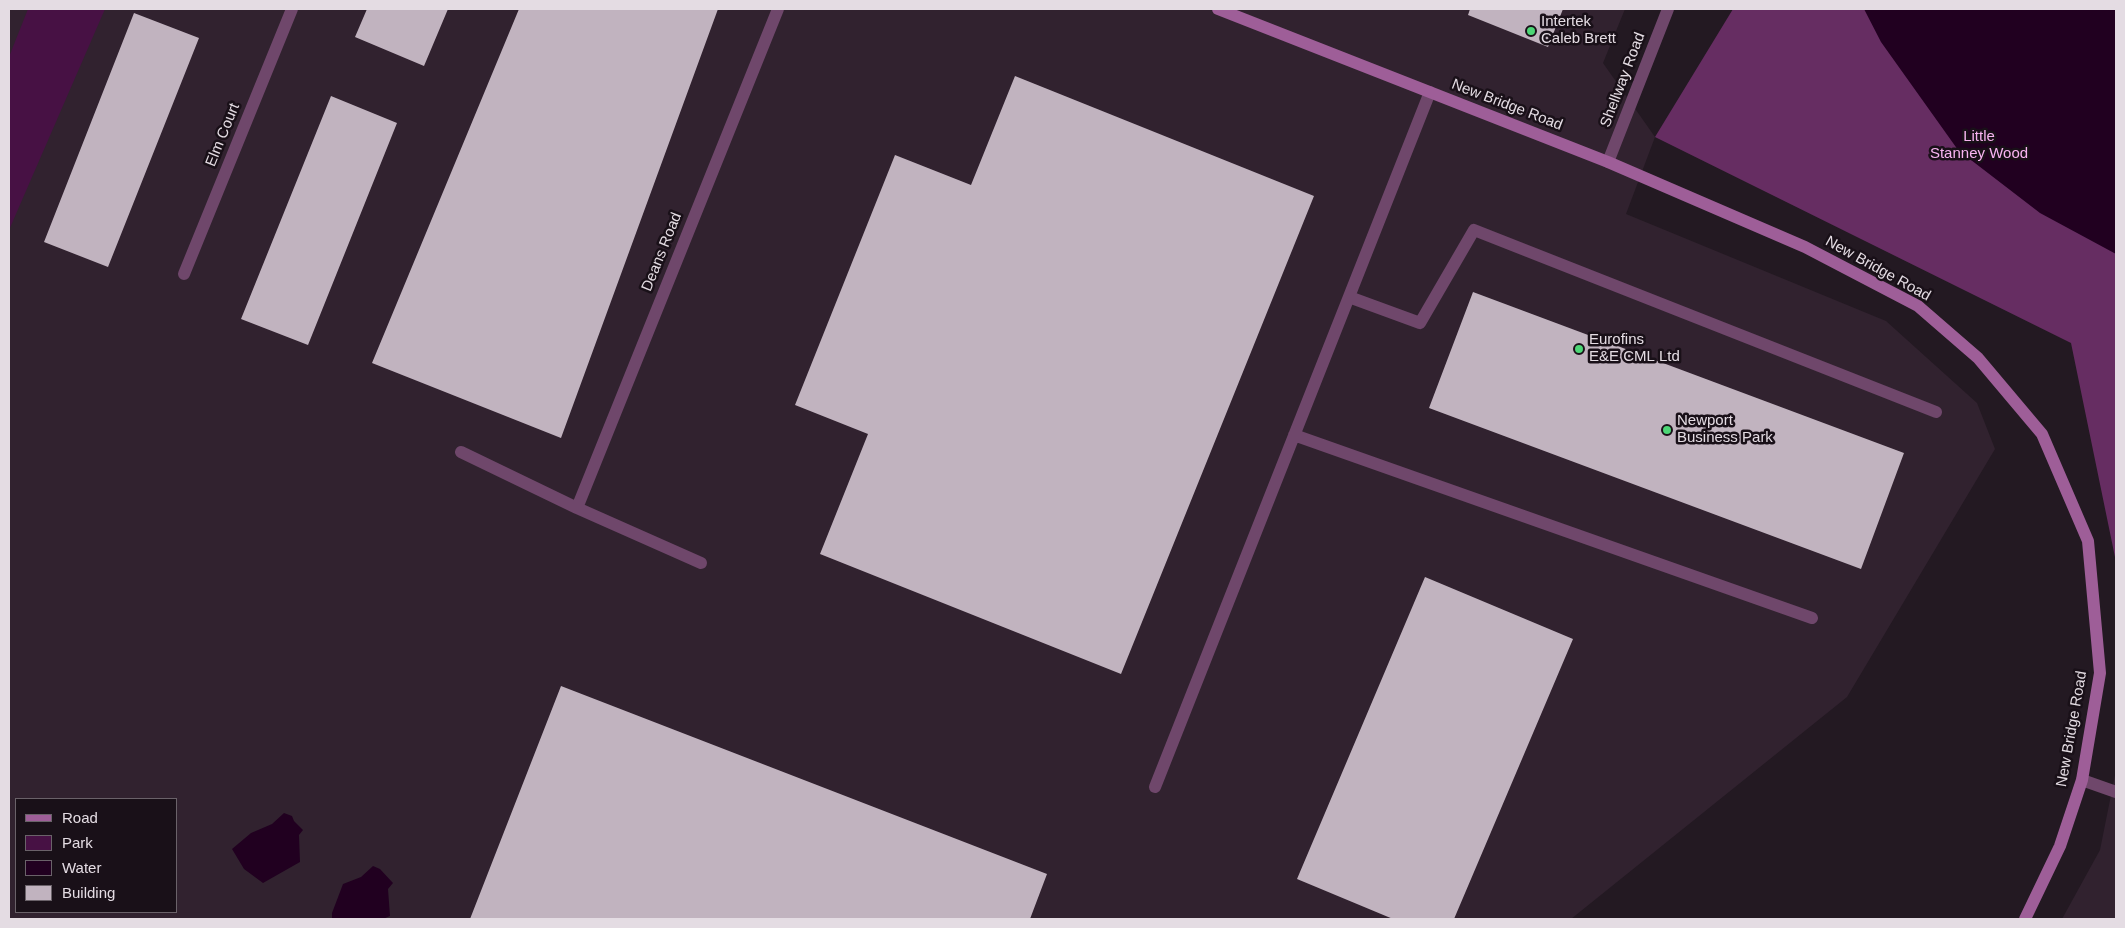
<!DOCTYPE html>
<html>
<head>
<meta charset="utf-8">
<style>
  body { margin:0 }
  #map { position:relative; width:2125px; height:928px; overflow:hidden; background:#231922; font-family:Helvetica,sans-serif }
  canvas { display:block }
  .frame { position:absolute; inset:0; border:10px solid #e4dce3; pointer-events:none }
  .legend { position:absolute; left:15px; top:798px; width:162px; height:115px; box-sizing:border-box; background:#191018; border:1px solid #6a6269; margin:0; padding:6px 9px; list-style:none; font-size:15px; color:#e4dce3 }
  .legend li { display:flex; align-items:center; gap:10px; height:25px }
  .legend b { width:25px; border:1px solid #6a6269 }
</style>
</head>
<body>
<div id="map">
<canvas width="2125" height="928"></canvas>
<div class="frame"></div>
<ul class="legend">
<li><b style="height:6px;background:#9e5e98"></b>Road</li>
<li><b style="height:14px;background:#471144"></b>Park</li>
<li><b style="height:14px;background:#210020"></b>Water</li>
<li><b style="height:14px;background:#c1b3bf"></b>Building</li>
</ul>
</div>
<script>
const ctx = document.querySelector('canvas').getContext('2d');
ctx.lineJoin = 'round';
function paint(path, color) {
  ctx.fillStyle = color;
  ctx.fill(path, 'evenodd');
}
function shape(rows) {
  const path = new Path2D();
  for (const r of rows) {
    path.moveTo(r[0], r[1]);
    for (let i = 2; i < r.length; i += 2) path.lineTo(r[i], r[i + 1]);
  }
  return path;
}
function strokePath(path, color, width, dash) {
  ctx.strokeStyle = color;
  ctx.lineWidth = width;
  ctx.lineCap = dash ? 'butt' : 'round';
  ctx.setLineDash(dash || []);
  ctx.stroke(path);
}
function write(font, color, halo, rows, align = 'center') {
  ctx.font = font + ' Helvetica,sans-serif';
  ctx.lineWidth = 5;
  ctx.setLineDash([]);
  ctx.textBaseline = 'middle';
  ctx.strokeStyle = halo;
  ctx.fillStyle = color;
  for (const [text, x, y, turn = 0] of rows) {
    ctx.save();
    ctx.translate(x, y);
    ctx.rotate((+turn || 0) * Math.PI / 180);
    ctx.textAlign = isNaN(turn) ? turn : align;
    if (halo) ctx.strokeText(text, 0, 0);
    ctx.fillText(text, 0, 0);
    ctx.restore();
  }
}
paint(shape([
  [9,9,1625,9,1603,63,1655,137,1626,214,1886,321,1977,403,1995,449,1847,697,1571,919,9,919],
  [16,799,176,799,176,912,16,912],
  [2116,770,2116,919,2062,919,2100,850]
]), '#31222f');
paint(shape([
  [28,9,105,9,9,230,9,57]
]), '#471144');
paint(shape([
  [1733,9,2116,9,2116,562,2071,343,1655,137]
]), '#662d62');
paint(shape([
  [1864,9,2116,9,2116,254,2040,213,1958,150,1881,42],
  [284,813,292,816,294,821,303,830,299,835,300,862,263,883,244,869,232,849,251,833,272,824],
  [373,866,380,869,393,883,388,889,390,916,383,919,332,919,332,913,343,884,361,877]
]), '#210020');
paint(shape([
  [367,9,448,9,424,66,355,37],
  [519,9,718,9,561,438,372,363],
  [1470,9,1563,9,1548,47,1468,15],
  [134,13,199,38,108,267,44,242],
  [1015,76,1314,196,1121,674,820,554,868,434,795,405,895,155,971,185],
  [331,96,397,123,308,345,241,319],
  [1473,292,1904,453,1861,569,1429,408],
  [1425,577,1573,639,1454,919,1393,919,1297,879],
  [561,686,1047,874,1030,919,470,919]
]), '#c1b3bf');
strokePath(shape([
  [1608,162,1668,9],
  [1349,297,1420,323,1474,230,1936,412],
  [1294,435,1812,618],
  [461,452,577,508,701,563],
  [577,508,778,9],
  [1155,787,1430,92]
]), '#6f476b', 12);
strokePath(shape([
  [184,274,292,9],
  [2082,780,2116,792]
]), '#6f476b', 12);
strokePath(shape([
  [1218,9,1608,162,1805,247,1918,306,1978,358,2042,434,2088,541,2100,673,2082,780,2060,846,2025,919]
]), '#9e5e98', 12);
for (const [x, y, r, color] of [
  [1531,31,5,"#4dd676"],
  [1579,349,5,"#4dd676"],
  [1667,430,5,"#4dd676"]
]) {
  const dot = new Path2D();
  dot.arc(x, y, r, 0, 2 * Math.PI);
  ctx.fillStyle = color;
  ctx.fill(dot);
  strokePath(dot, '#191018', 2);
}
write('15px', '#e4dce3', '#191018', [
  ["Intertek",1541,22],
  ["Caleb Brett",1541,39],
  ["Eurofins",1589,340],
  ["E&E CML Ltd",1589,357],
  ["Newport",1677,421],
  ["Business Park",1677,438]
], 'left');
write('15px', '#e4dce3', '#191018', [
  ["Shellway Road",1623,80,-69],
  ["New Bridge Road",1507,105,21],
  ["Elm Court",223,135,-68],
  ["Deans Road",662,252,-68],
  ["New Bridge Road",1878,269,29],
  ["New Bridge Road",2072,729,-80]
]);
write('15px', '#f8b4f1', '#191018', [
  ["Little",1979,137],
  ["Stanney Wood",1979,154]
]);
</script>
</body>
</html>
